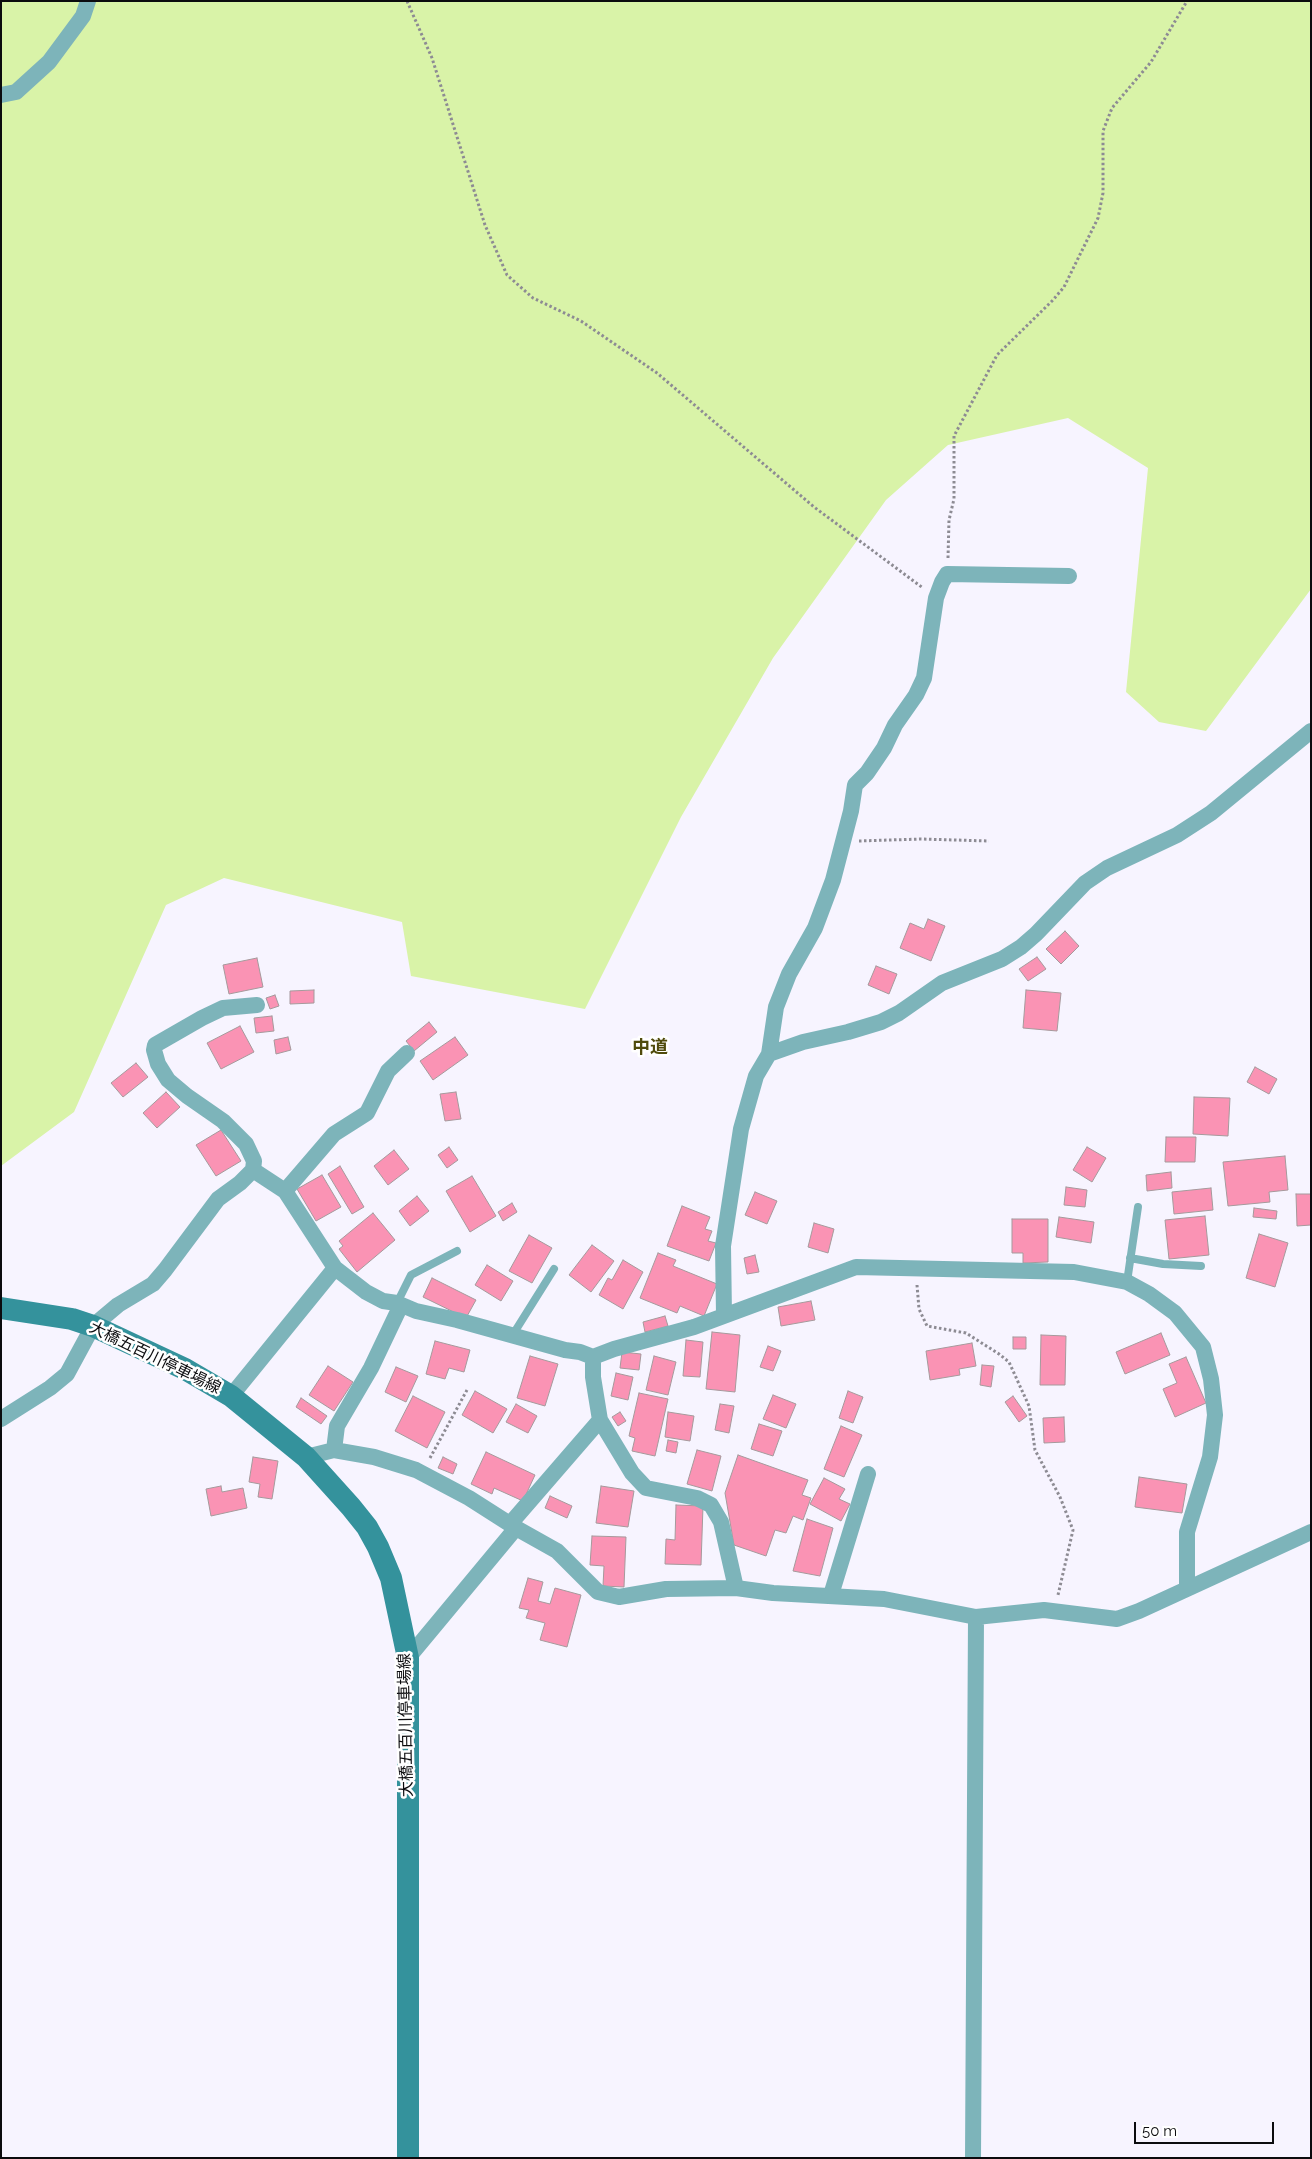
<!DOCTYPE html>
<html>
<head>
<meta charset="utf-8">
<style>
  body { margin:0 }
  #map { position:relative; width:1312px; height:2159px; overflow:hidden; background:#f7f4ff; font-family:Raleway,sans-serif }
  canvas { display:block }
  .frame { position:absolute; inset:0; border:2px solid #0b0b0e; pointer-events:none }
  .scale { position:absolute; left:1134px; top:2122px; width:140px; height:22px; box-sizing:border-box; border:2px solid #0b0b0e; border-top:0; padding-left:6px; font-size:15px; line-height:18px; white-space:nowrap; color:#0b0b0e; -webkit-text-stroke:4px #fff; paint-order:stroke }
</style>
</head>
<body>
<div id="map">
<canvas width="1312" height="2159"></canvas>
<div class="frame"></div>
<div class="scale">50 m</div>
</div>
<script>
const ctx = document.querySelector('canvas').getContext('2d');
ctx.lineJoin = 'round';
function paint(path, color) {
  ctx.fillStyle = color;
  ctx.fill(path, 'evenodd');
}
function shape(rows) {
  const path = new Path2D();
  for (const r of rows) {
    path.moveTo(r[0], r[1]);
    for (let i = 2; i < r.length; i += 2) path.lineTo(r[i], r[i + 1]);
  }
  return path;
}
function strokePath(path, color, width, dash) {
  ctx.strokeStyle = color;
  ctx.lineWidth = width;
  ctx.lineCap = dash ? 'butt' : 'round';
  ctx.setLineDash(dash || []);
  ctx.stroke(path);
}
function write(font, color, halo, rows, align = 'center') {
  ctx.font = font + ' Raleway,"Noto Sans JP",sans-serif';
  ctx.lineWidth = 5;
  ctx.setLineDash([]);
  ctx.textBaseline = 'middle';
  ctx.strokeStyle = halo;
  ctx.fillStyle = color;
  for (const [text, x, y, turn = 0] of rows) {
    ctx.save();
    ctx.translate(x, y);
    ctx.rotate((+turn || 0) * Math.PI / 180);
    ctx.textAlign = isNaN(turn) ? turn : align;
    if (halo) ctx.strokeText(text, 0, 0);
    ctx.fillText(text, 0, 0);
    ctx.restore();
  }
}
paint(shape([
  [1,1,1311,1,1311,589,1206,731,1159,722,1126,692,1148,468,1068,418,948,445,886,500,773,658,681,817,585,1009,411,976,402,922,224,878,166,905,74,1112,1,1166]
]), '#d9f3a8');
const building = shape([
  [928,919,945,926,931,961,900,948,910,923,924,929,928,919],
  [1065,931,1079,946,1061,964,1046,949,1065,931],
  [1037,957,1046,969,1028,981,1019,969,1037,957],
  [257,958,263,987,229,994,223,965,257,958],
  [876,966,897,974,889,994,868,985,876,966],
  [314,990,314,1003,290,1004,290,991,314,990],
  [1026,990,1061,993,1057,1031,1023,1028,1026,990],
  [275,995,279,1006,270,1009,266,998,275,995],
  [272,1016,274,1031,256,1033,254,1018,272,1016],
  [429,1022,437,1032,414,1051,406,1041,429,1022],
  [240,1026,254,1052,221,1069,207,1043,240,1026],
  [288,1037,291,1050,276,1054,274,1040,288,1037],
  [455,1037,468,1055,433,1080,420,1061,455,1037],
  [136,1063,148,1077,123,1097,111,1083,136,1063],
  [1255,1067,1277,1079,1269,1094,1247,1082,1255,1067],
  [166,1092,180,1107,157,1128,143,1113,166,1092],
  [456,1092,461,1119,445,1121,440,1094,456,1092],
  [1194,1097,1230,1098,1228,1136,1193,1134,1194,1097],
  [221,1130,241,1161,216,1176,196,1145,221,1130],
  [1166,1137,1196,1137,1195,1162,1165,1162,1166,1137],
  [449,1147,458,1160,447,1168,438,1155,449,1147],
  [1087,1147,1106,1158,1092,1182,1073,1170,1087,1147],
  [394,1150,409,1169,388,1185,374,1166,394,1150],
  [1285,1156,1288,1190,1269,1192,1270,1202,1228,1206,1223,1162,1285,1156],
  [340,1166,364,1207,352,1214,328,1174,340,1166],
  [1171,1172,1172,1188,1147,1191,1146,1175,1171,1172],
  [322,1175,341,1207,316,1221,297,1189,322,1175],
  [472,1176,496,1216,470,1232,446,1191,472,1176],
  [1066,1187,1087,1190,1085,1207,1064,1205,1066,1187],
  [1211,1188,1213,1210,1174,1214,1172,1192,1211,1188],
  [755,1192,777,1201,767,1224,745,1215,755,1192],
  [1296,1194,1311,1194,1311,1225,1297,1226,1296,1194],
  [417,1196,429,1211,410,1226,399,1211,417,1196],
  [512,1203,517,1212,503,1221,498,1212,512,1203],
  [682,1206,710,1217,705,1229,712,1231,708,1241,716,1243,709,1261,667,1246,682,1206],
  [1254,1208,1277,1211,1276,1219,1253,1217,1254,1208],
  [373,1213,395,1240,357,1272,339,1249,343,1246,339,1241,373,1213],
  [1205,1216,1209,1255,1169,1259,1165,1220,1205,1216],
  [1059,1217,1094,1222,1091,1243,1056,1237,1059,1217],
  [1012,1219,1048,1219,1048,1262,1023,1263,1023,1253,1012,1253,1012,1219],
  [814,1223,834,1229,828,1253,808,1247,814,1223],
  [1259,1234,1288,1243,1275,1287,1246,1278,1259,1234],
  [529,1235,552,1248,532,1283,509,1271,529,1235],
  [592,1245,614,1261,591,1292,569,1275,592,1245],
  [658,1253,676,1260,673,1266,717,1284,704,1316,680,1306,677,1313,640,1298,658,1253],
  [755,1255,759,1272,747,1274,744,1258,755,1255],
  [623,1260,643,1272,623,1309,599,1295,608,1278,612,1280,623,1260],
  [487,1265,513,1281,501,1301,475,1285,487,1265],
  [432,1278,476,1300,466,1318,423,1297,432,1278],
  [811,1301,815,1320,781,1326,778,1307,811,1301],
  [665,1316,668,1326,645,1332,643,1322,665,1316],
  [712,1332,740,1335,735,1392,706,1389,712,1332],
  [1161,1333,1170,1355,1125,1374,1116,1352,1161,1333],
  [1041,1335,1066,1336,1065,1385,1040,1385,1041,1335],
  [1013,1337,1026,1337,1026,1349,1013,1349,1013,1337],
  [686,1340,703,1342,700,1377,683,1376,686,1340],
  [435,1341,470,1350,464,1372,449,1368,445,1379,426,1374,435,1341],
  [972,1343,976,1366,959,1369,960,1375,930,1380,926,1351,972,1343],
  [768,1346,781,1351,773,1371,760,1367,768,1346],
  [622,1352,641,1354,639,1370,620,1368,622,1352],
  [530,1356,558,1364,545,1406,517,1398,530,1356],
  [654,1356,676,1362,668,1395,646,1390,654,1356],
  [1186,1357,1206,1403,1175,1417,1163,1389,1177,1383,1169,1364,1186,1357],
  [982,1365,994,1366,991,1387,980,1385,982,1365],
  [328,1366,353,1382,334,1411,309,1395,328,1366],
  [396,1367,418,1376,406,1402,385,1392,396,1367],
  [616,1373,633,1377,628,1400,611,1396,616,1373],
  [475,1391,507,1409,493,1433,462,1415,475,1391],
  [848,1391,863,1397,853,1423,839,1418,848,1391],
  [639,1393,668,1399,655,1456,632,1451,635,1438,629,1436,639,1393],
  [773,1395,796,1404,786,1428,763,1419,773,1395],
  [413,1396,445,1412,427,1448,395,1431,413,1396],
  [1013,1396,1027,1416,1019,1422,1005,1402,1013,1396],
  [301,1398,327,1416,321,1424,296,1407,301,1398],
  [516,1404,537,1416,528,1433,506,1422,516,1404],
  [720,1404,734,1406,729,1433,715,1430,720,1404],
  [620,1412,626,1421,618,1426,612,1417,620,1412],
  [668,1412,694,1416,690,1441,665,1437,668,1412],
  [1064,1417,1065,1442,1044,1443,1043,1418,1064,1417],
  [759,1424,782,1431,773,1456,751,1449,759,1424],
  [841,1426,862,1435,844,1477,824,1469,841,1426],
  [668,1440,678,1442,676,1453,666,1451,668,1440],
  [697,1450,721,1456,712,1491,687,1484,697,1450],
  [486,1452,535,1475,523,1501,494,1488,492,1494,471,1484,486,1452],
  [738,1455,808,1480,802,1495,811,1498,803,1520,793,1516,786,1533,775,1530,766,1556,734,1545,725,1493,738,1455],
  [253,1457,278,1461,272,1499,258,1497,260,1484,249,1482,253,1457],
  [443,1457,457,1464,453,1474,438,1468,443,1457],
  [1139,1477,1187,1484,1182,1513,1135,1507,1139,1477],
  [824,1478,845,1489,839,1499,850,1504,841,1521,810,1504,824,1478],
  [221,1486,222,1492,243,1488,247,1508,211,1516,206,1489,221,1486],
  [601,1486,634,1491,628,1527,596,1523,601,1486],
  [550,1496,572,1506,567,1518,545,1508,550,1496],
  [676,1505,703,1506,701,1565,665,1564,666,1539,675,1540,676,1505],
  [807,1519,833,1528,820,1576,793,1571,807,1519],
  [592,1536,626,1537,624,1587,603,1586,604,1566,590,1565,592,1536],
  [528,1578,543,1582,538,1601,550,1604,555,1588,581,1595,567,1647,540,1640,545,1623,526,1618,529,1610,519,1608,528,1578]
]);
paint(building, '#fa93b4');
strokePath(building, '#a5999c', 1);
strokePath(shape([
  [407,1,432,58,485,225,507,275,533,298,581,321,657,373,814,507,923,588],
  [948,558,949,520,954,499,954,436,997,355,1053,300,1064,287,1098,218,1103,193,1103,131,1112,108,1151,62,1187,1],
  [859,841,921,839,989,841],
  [917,1285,919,1309,927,1326,966,1333,999,1354,1009,1362,1029,1406,1035,1450,1060,1497,1073,1530,1058,1595],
  [430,1458,467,1390]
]), '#8d8b93', 3, [2.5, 2.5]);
strokePath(shape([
  [1130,1258,1163,1264,1201,1266],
  [1127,1282,1138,1207],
  [397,1303,411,1275,457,1251],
  [512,1336,554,1269]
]), '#7db4ba', 8);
strokePath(shape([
  [1,95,16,92,49,62,83,16,88,1],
  [769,1054,803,1042,848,1032,881,1022,899,1013,942,983,1002,959,1021,947,1036,934,1085,883,1107,868,1177,835,1211,813,1311,731],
  [253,1170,254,1161,246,1144,223,1121,187,1096,168,1080,158,1064,154,1050,155,1045,202,1018,223,1008,257,1005],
  [285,1191,334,1134,367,1113,388,1071,407,1053],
  [724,1315,723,1246,741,1129,756,1076,769,1054,776,1007,789,974,815,928,833,880,851,811,855,785,867,773,884,748,895,725,916,695,924,678,936,598,942,582,947,574,1069,576],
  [593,1357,593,1377,600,1420,632,1473,646,1488,697,1498,711,1505,721,1522,736,1588],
  [231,1396,335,1268],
  [1,1419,50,1388,67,1374,93,1326,118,1305,153,1284,165,1270,218,1199,240,1183,253,1170,285,1191,335,1268,366,1292,383,1301,397,1303,416,1311,457,1320,565,1350,580,1352,593,1357,614,1349,694,1327,856,1267,1074,1272,1127,1282,1149,1294,1175,1313,1203,1347,1211,1379,1215,1415,1210,1457,1187,1532,1187,1588],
  [334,1450,337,1426,371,1368,401,1305],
  [306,1457,334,1450,374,1457,416,1470,469,1498,516,1528,557,1551,598,1592,619,1597,666,1589,736,1588,773,1593,884,1599,976,1617,1044,1610,1117,1619,1139,1611,1311,1532],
  [510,1524,600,1420],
  [831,1595,868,1474],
  [408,1658,516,1528],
  [973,2158,976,1617]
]), '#7db4ba', 16);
strokePath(shape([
  [1,1308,72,1319,93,1326,185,1369,231,1396,306,1457,351,1507,367,1527,378,1547,391,1578,408,1658,408,2158]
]), '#34929c', 22);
write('16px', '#0b0b0e', '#fff', [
  ["大橋五百川停車場線",155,1358,26],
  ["大橋五百川停車場線",406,1725,-91]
]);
write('bold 18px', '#504b0c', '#fff', [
  ["中道",650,1048]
]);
</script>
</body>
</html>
